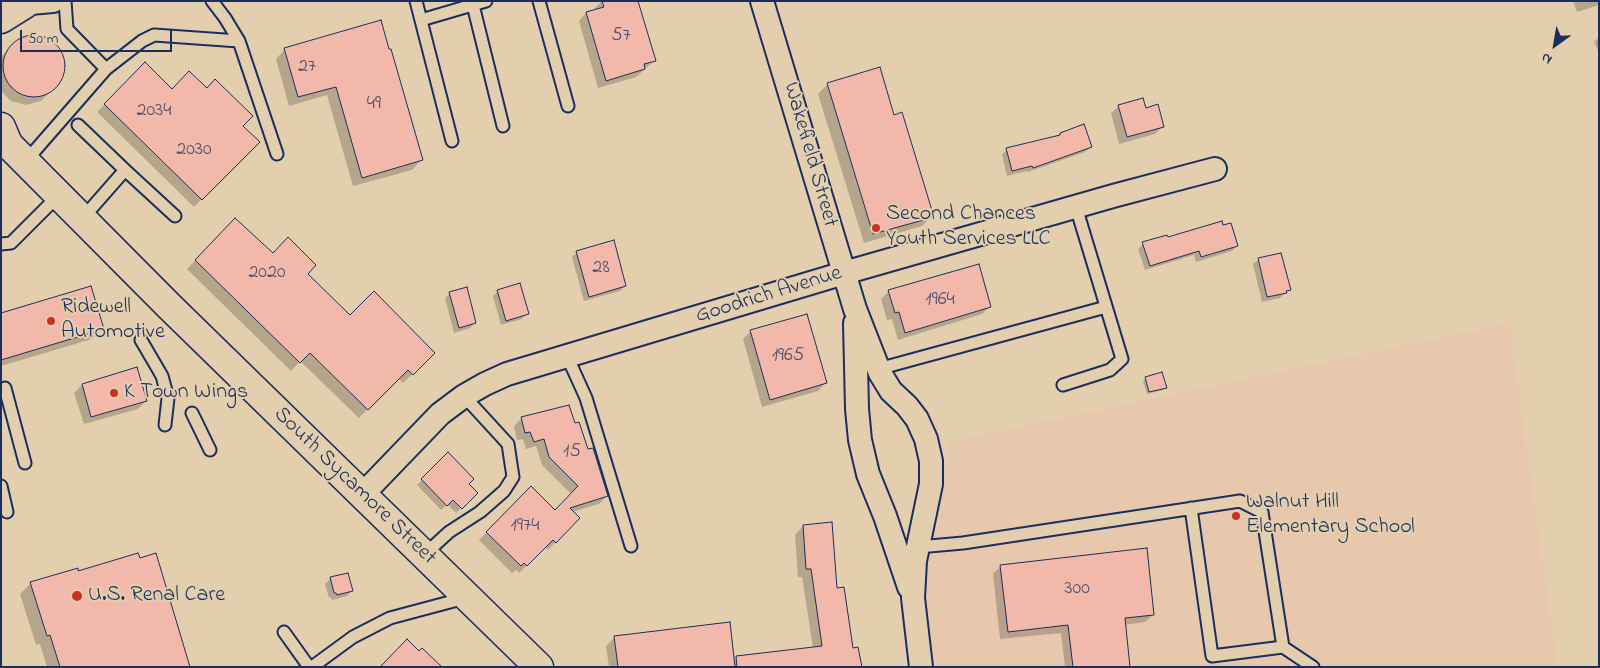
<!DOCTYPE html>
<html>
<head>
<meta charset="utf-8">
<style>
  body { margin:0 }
  #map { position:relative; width:1600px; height:668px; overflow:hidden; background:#e3cfae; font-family:"Indie Flower",sans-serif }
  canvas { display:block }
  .frame { position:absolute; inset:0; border:2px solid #1b2f5e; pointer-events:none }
  .north { position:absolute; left:1530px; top:20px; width:50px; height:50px; -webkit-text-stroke:4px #e3cfae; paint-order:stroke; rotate:212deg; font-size:14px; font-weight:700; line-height:20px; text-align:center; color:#1b2f5e }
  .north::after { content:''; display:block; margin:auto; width:18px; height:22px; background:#1b2f5e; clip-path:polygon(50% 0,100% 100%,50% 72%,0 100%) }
  .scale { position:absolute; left:20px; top:30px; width:152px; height:22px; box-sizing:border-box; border:2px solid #1b2f5e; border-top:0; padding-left:6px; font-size:15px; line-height:18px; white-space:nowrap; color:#1b2f5e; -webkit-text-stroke:4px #e3cfae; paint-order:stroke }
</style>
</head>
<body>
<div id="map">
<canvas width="1600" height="668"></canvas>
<div class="frame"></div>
<div class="north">N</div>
<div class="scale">50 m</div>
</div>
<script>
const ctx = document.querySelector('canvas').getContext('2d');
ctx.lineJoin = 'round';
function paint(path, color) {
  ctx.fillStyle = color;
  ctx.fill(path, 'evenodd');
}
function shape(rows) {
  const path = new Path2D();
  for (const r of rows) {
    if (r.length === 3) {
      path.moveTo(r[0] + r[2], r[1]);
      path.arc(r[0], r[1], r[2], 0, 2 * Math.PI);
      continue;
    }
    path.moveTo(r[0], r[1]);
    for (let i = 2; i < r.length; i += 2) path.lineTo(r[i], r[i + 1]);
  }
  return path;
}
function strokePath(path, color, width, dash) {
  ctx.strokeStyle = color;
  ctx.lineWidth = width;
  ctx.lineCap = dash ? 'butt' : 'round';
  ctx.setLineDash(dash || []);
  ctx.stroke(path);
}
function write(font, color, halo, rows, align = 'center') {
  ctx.font = font + ' "Indie Flower",sans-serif';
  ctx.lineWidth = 4;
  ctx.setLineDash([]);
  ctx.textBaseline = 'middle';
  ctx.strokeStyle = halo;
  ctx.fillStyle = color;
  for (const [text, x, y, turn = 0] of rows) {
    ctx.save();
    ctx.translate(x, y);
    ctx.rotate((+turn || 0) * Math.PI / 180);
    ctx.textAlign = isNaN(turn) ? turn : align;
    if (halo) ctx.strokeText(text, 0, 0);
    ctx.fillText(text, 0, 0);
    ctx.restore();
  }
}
paint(shape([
  [1509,323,1558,667,933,667,923,589,949,442]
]), '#e8c8ad');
paint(shape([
  [602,1,637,1,654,61,636,77,598,88,579,21,586,13,595,11,594,9],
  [1573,1,1599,1,1599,5,1577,12],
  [380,21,421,160,412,170,353,186,327,95,289,106,276,59,285,49],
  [33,36,49,40,60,50,64,66,61,81,41,101,26,105,11,101,1,91,1,57,18,40],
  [1599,37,1599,53,1594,42],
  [145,64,172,90,206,90,258,142,194,207,97,112],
  [828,84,893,116,932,216,922,226,864,243,818,94],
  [1119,106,1145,109,1163,126,1155,134,1119,144,1111,113],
  [1060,134,1091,147,1085,152,1028,172,1027,171,1007,176,1002,155,1007,149,1058,136],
  [235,219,272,254,306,274,350,317,434,353,403,383,398,378,359,418,300,361,291,371,187,269],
  [1167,239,1237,246,1232,251,1196,262,1194,255,1145,270,1138,249,1143,244],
  [577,252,625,286,620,291,584,301,572,257],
  [1259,259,1289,289,1280,298,1262,302,1253,264],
  [498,291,527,313,522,319,501,325,493,296],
  [889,291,990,307,982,314,898,340,892,319,887,320,881,299],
  [450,293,475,323,470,328,454,333,445,298],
  [1,308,3,313,102,329,92,339,1,366],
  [751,331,825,383,818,391,762,407,743,339],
  [112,377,146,401,138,409,84,424,74,393,82,385],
  [1146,378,1165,387,1163,390,1147,394,1143,381],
  [522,418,574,425,607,496,599,504,572,512,578,518,548,550,545,547,519,573,516,570,512,573,479,540,531,488,554,512,571,494,542,465,536,446,526,449,523,439,517,440,514,426],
  [448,454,467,484,476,493,456,513,447,504,441,510,417,485],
  [803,526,836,589,852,650,860,667,609,667,606,646,615,637,733,658,813,648,802,577,798,577,795,535],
  [1001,566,1153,615,1145,622,1124,625,1129,667,1065,667,1061,633,1000,639,993,574],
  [77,573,189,667,47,667,40,644,36,645,20,594,31,583],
  [330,579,352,591,347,596,332,600,331,597,329,598,325,584]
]), '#0003');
const building = shape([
  [602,1,638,1,656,61,644,64,645,69,606,81,586,12,604,7,602,1],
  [381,20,389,49,391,49,423,160,362,178,336,87,298,97,284,48,381,20],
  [34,66,31],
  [145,62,172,89,189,71,207,88,215,79,253,116,243,126,260,142,202,200,104,104,145,62],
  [880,67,894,115,902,112,934,217,873,234,827,83,880,67],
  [1143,98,1146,108,1158,104,1164,127,1127,137,1118,105,1143,98],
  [1084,124,1092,147,1033,168,1032,166,1012,171,1006,148,1060,135,1060,133,1084,124],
  [235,218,273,253,288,237,316,265,308,274,350,315,374,291,435,353,413,375,408,370,368,410,310,353,300,363,195,260,235,218],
  [1222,221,1223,225,1231,223,1238,246,1201,257,1199,251,1150,266,1142,242,1167,235,1168,237,1222,221],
  [614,240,626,286,589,297,576,251,614,240],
  [1281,253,1291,290,1286,291,1287,293,1267,297,1258,258,1281,253],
  [979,264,991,307,905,333,899,312,895,313,888,290,979,264],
  [520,283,529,314,506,321,497,290,520,283],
  [91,286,104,329,1,360,1,313,91,286],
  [467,287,476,323,459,328,449,292,467,287],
  [807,314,827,383,770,400,750,330,807,314],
  [137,367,147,401,91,417,82,384,137,367],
  [1162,372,1167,388,1149,392,1145,377,1162,372],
  [569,405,575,423,579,422,588,449,593,448,608,496,570,508,580,518,556,543,553,540,527,566,524,563,521,566,486,532,531,486,555,510,578,486,549,457,544,439,534,442,530,432,525,433,521,417,569,405],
  [448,452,474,479,469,484,478,493,462,509,453,500,447,506,421,479,448,452],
  [832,522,837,588,844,587,853,648,858,647,862,667,737,667,736,656,822,646,811,569,806,569,803,525,832,522],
  [1147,548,1154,615,1125,618,1130,667,1073,667,1068,625,1008,632,1000,565,1147,548],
  [138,553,140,558,156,553,190,667,60,667,50,635,47,636,30,582,78,568,78,571,138,553],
  [348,573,353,591,337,595,336,593,334,593,330,577,348,573],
  [730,622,735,667,618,667,614,636,730,622],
  [407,639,419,651,422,648,442,667,380,667,407,639]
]);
paint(building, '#f2b9ab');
strokePath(building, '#1b2f5e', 1);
const service = shape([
  [212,1,225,18,239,41,277,154],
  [416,1,452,141],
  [539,1,568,106],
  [473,5,503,126],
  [421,20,486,1],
  [106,69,142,41,154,35,239,41],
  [78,125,125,170,82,219],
  [25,162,106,69,67,29,65,1],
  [125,170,175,216],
  [1,244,11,243,58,196],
  [141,340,162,376,168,398,165,425],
  [567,356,586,398,631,546],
  [878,369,1106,307],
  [1063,385,1110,370,1122,359,1076,207],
  [5,388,25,463],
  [192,413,210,450],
  [1,486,7,512],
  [1191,508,1212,656,1283,647],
  [918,547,963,543,1240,501,1262,512,1283,647,1313,667],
  [424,555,449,532,480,512,504,491,513,477,508,444,464,396],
  [284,632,309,667],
  [312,667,353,637,390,618,465,598]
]);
const minor = shape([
  [762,1,855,309,880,373,891,391,907,406,917,419,926,439,931,461,931,484,915,561,913,598,921,667],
  [7,5,53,1],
  [855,323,857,409,860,440,868,474,885,516,909,587],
  [362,495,440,414,464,396,485,384,507,374,844,273,1113,196,1215,169]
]);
const secondary = shape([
  [1,137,169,306,539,667]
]);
const primary = shape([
  [1,19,25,4],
  [1,127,9,146]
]);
strokePath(service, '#1b2f5e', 15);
strokePath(minor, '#1b2f5e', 26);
strokePath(secondary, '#1b2f5e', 31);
strokePath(primary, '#1b2f5e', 31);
strokePath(service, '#e3cfae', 11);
strokePath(minor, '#e3cfae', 22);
strokePath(secondary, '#e3cfae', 28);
strokePath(primary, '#e3cfae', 28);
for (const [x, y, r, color] of [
  [876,228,5,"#c8321e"],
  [51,321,5,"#c8321e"],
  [114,393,5,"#c8321e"],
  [1236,516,5,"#c8321e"],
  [77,596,6,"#c8321e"]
]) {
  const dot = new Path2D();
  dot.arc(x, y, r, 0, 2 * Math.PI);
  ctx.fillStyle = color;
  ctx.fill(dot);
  strokePath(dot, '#e3cfae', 2);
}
write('20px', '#515271', null, [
  ["57",621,37],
  ["27",307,68],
  ["49",374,105],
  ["2034",154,112],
  ["2030",194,151],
  ["28",601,269],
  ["2020",267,274],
  ["1964",940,301],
  ["1965",788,357],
  ["15",572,453],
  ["1974",525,527],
  ["300",1077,590]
]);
write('22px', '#1b2f5e', '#e3cfae', [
  ["Wakefield Street",809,155,74],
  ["Goodrich Avenue",769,296,-17],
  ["South Sycamore Street",354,487,44]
]);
write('22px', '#1b2f5e', '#e3cfae', [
  ["Second Chances",886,215],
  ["Youth Services LLC",886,240],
  ["Ridewell",61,308],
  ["Automotive",61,333],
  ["K Town Wings",124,393],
  ["Walnut Hill",1246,503],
  ["Elementary School",1246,528],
  ["U.S. Renal Care",88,596]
], 'left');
</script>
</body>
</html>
